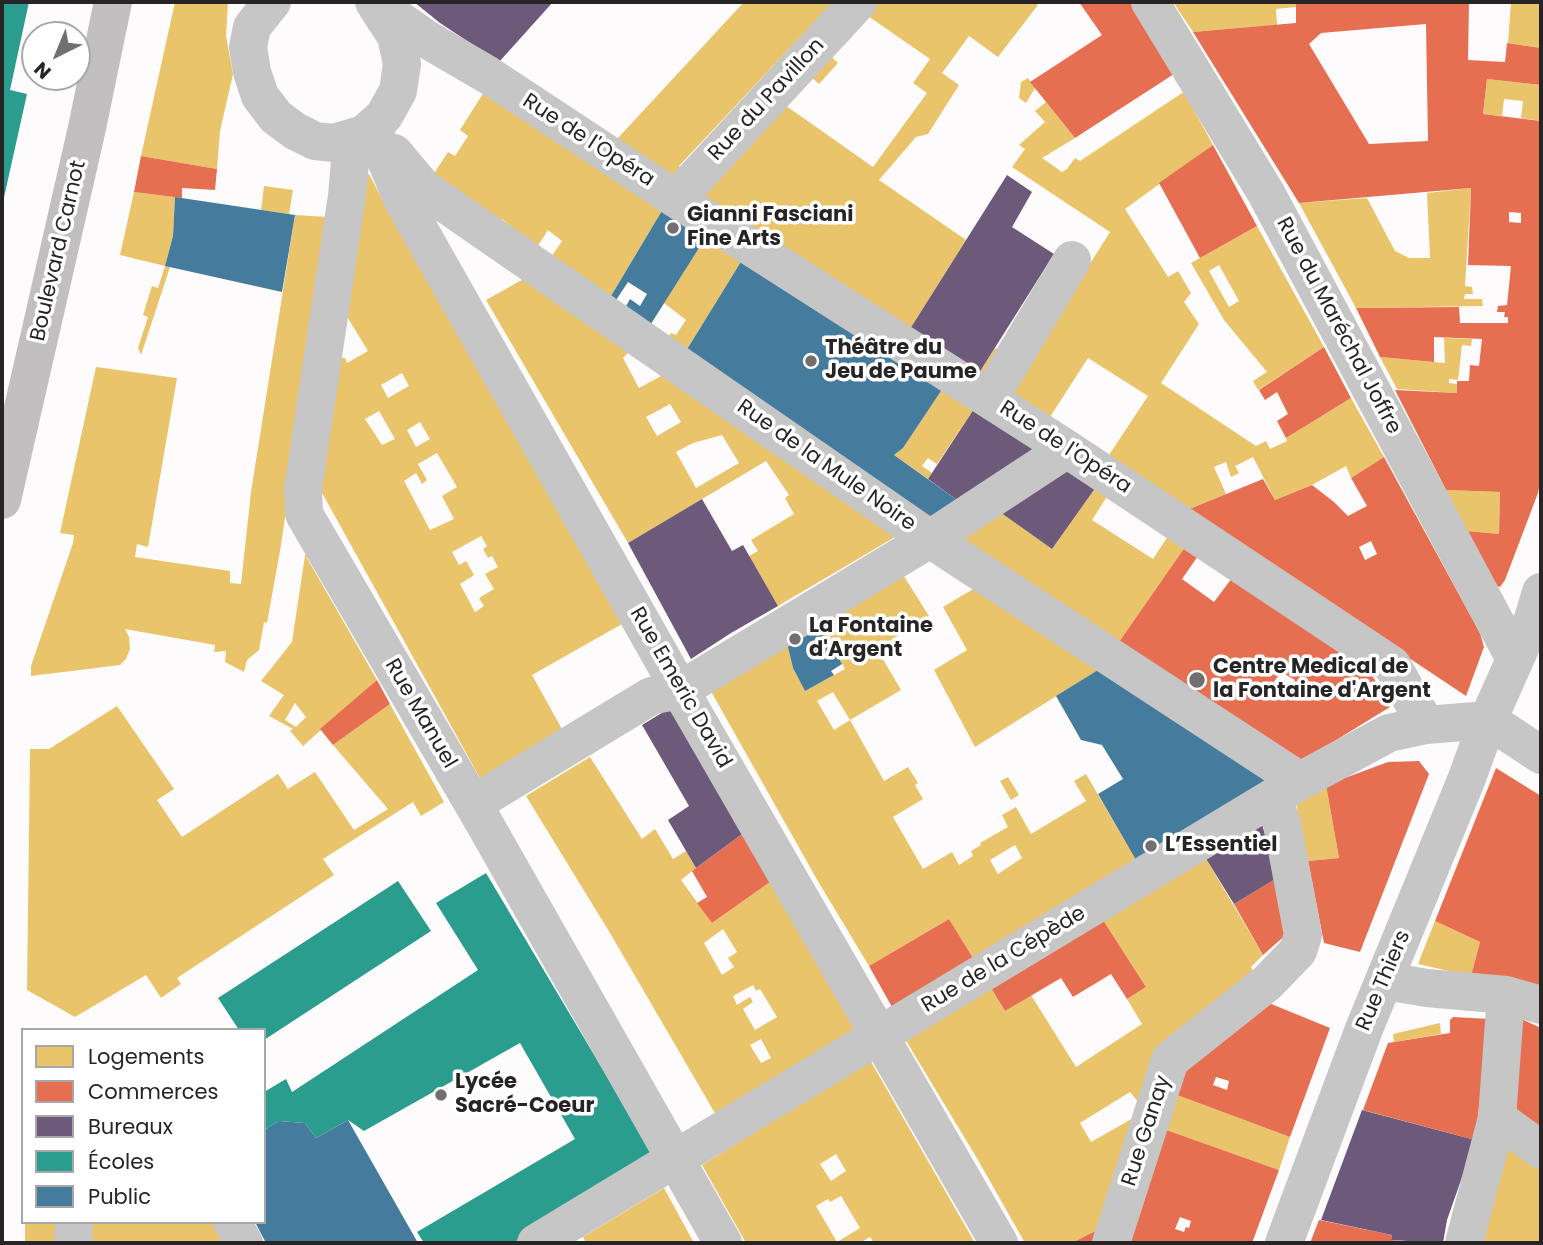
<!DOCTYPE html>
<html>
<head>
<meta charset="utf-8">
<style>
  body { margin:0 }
  #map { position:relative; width:1543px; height:1245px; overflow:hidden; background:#fefbfc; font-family:Poppins,sans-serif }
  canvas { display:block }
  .frame { position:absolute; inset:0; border:4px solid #262425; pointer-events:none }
  .legend { position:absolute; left:21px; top:1028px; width:245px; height:196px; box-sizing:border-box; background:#fff; border:2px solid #a8a7a8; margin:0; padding:9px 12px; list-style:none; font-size:21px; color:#262425 }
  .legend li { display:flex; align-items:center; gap:14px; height:35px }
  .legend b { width:35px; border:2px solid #a8a7a8 }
  .north { position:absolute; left:21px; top:21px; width:70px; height:70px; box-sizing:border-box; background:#fff; border:2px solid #a8a7a8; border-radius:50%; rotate:223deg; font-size:19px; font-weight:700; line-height:28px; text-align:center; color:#262425 }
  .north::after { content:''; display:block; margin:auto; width:24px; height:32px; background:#726f70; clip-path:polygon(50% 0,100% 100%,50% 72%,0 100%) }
</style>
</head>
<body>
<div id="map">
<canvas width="1543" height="1245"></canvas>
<div class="frame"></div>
<ul class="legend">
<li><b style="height:19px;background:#e9c46a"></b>Logements</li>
<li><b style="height:19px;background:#e76f51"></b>Commerces</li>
<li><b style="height:19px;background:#6d597a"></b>Bureaux</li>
<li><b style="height:19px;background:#2a9d8f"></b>Écoles</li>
<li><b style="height:19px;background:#457b9d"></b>Public</li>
</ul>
<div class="north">N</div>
</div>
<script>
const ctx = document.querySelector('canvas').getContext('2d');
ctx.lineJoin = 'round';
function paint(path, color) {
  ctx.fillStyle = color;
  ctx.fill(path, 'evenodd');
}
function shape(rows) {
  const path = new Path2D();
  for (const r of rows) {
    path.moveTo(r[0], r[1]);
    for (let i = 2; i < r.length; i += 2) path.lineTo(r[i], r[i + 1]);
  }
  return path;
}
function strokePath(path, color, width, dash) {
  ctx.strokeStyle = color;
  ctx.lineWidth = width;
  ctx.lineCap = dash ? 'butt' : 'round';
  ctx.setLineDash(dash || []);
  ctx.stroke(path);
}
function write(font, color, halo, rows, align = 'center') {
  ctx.font = font + ' Poppins,sans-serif';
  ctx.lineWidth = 7;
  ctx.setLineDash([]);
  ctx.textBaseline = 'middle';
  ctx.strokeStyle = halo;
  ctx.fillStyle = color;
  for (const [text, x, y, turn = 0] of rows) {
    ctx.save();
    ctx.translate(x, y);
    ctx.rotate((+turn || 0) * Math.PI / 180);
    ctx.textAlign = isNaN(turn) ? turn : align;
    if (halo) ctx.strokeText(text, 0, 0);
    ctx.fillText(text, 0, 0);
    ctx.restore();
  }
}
paint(shape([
  [175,2,228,2,226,36,233,74,220,131,217,169,141,156],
  [744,2,833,2,679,166,682,169,673,175,617,139],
  [877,2,1034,2,1038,5,998,57,969,36,942,73,959,85,928,134,916,137,879,180,966,240,910,329,699,194,782,103,873,167,927,93,913,83,930,59,865,14],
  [1173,2,1296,2,1296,7,1276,9,1277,25,1193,32],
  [1511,2,1541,2,1541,48,1508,43],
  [828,54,838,63,819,84,809,75],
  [1028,78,1035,88,1026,103,1019,98,1021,82],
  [1487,79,1541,85,1541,121,1521,118,1523,101,1504,99,1502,116,1483,114],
  [484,92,663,209,611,296,551,257,562,241,548,230,537,247,502,219,500,221,433,175,448,152,455,156,468,136,460,130],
  [1182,93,1185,94,1213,145,1125,209,1168,277,1178,271,1191,293,1184,302,1199,324,1161,383,1256,446,1266,441,1270,449,1287,441,1286,438,1351,398,1384,457,1351,478,1346,466,1312,485,1275,500,1253,457,1235,466,1239,473,1231,477,1226,462,1214,467,1226,494,1187,510,1107,458,1148,396,1088,358,1048,420,979,373,995,348,1025,367,1110,232,1012,167,1025,149,1019,145,1045,122,1035,111,1046,102,1075,138,1042,158,1062,172,1067,169,1075,158,1080,161],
  [369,174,392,218,622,624,532,675,563,731,480,778,316,482,338,357,345,358,347,363,368,351,343,310,361,175],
  [402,373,409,386,388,398,381,385],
  [379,411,395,439,382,445,365,419],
  [420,422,430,439,416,447,407,430],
  [437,453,457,487,442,496,454,519,430,530,404,481,416,473,422,484,427,480,418,464],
  [481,536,487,546,483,549,488,558,492,556,498,567,485,574,494,589,479,598,484,606,475,612,460,584,474,575,466,561,459,565,452,552],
  [264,186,293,190,289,214,261,210],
  [1471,188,1465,286,1472,287,1473,294,1465,294,1464,299,1482,299,1483,306,1356,308,1299,203,1367,198,1395,251,1409,258,1430,258,1427,193],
  [134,192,175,197,173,236,165,266,120,255],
  [295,215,328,217,281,545,267,623,264,622,259,650,247,660,244,672,225,662,226,651,214,652,215,645,125,629,129,637,130,649,126,659,120,665,31,676,31,666,73,543,74,535,60,533,96,367,177,378,148,547,137,544,135,557,230,571,230,583,241,584,251,492],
  [1257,226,1324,347,1258,390,1253,381,1267,372,1224,320,1191,263],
  [1219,265,1239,301,1229,307,1209,271],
  [706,237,742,260,686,351,668,338,671,333,676,335,686,320,664,303],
  [165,266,170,267,141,355,138,348,148,317,143,315,152,286,158,288],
  [527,277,630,351,623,358,639,388,663,375,895,537,778,606,749,556,758,551,751,540,794,514,785,498,789,495,766,461,628,543,486,300],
  [670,404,681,422,657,436,646,417],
  [722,435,739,463,696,488,676,452,693,443],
  [1444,338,1472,339,1471,346,1462,345,1458,380,1449,379,1449,383,1457,384,1457,393,1397,389,1380,357,1445,363],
  [943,388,974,409,937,464,928,458,922,466,932,473,928,479,894,455,903,448],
  [1096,487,1108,495,1092,520,1153,559,1168,536,1185,547,1119,642,960,541,997,510,1052,549],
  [1446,490,1500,492,1499,534,1467,531],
  [306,549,309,551,307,558,377,680,303,746,290,731,293,729,269,716,284,695,261,681,292,642],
  [295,703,306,717,296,727,285,720],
  [900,570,929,616,877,649,901,690,850,720,833,692,817,701,834,730,850,720,884,781,908,767,918,783,915,785,923,799,893,817,923,869,952,852,959,865,973,856,971,851,981,845,980,843,1008,827,1002,815,1016,807,1031,834,1086,801,1074,781,1086,774,1136,860,973,958,949,919,869,966,819,883,708,686,786,639,793,668,805,691,845,669,818,620],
  [1015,845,1022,858,998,874,990,860],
  [975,588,1098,670,975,747,934,670,967,650,943,607],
  [390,704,444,802,421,816,413,802,323,859,334,875,177,978,181,984,161,998,146,975,75,1017,27,990,30,749,49,749,117,706,174,789,157,800,182,837,278,774,288,789,315,772,354,830,388,809,333,745],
  [590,757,642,839,655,829,673,859,686,851,696,868,681,880,712,923,770,882,856,1032,716,1115,610,933,526,796],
  [723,929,737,952,728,958,734,967,722,975,704,943],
  [753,985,756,991,760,989,777,1017,755,1030,743,1009,753,1002,750,997,737,1005,733,996],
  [761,1039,771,1058,761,1063,750,1045],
  [1008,777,1019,795,1011,800,1000,781],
  [1326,785,1339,858,1308,861,1296,803],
  [1205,857,1263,955,1251,967,1258,979,1204,1017,1105,1226,1072,1243,1025,1243,978,1160,905,1039,991,988,1005,1011,1031,995,1076,1067,1142,1024,1127,999,1146,987,1103,920],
  [1130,1092,1139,1103,1135,1117,1091,1142,1080,1123],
  [1435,921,1480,942,1471,976,1418,964],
  [1440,1023,1441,1034,1394,1042,1393,1034],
  [870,1060,975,1243,874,1243,870,1237,860,1243,746,1243,702,1165],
  [836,1154,846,1171,831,1181,820,1164],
  [841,1196,860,1228,837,1242,816,1206,828,1199,830,1202],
  [1169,1092,1290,1137,1279,1170,1158,1127],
  [1500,1133,1541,1160,1541,1243,1472,1243],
  [664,1188,694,1243,586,1243,583,1237],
  [25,1222,64,1222,64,1243,25,1243],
  [89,1222,220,1222,232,1243,89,1243]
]), '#e9c46a');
paint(shape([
  [1079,2,1133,2,1174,74,1075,138,1030,82,1102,35],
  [1296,2,1469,2,1468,60,1505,62,1507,43,1541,48,1541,85,1487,79,1483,114,1541,121,1541,478,1538,493,1505,580,1500,587,1497,586,1467,531,1499,534,1500,492,1446,490,1395,390,1457,393,1457,381,1469,381,1470,365,1479,366,1482,339,1434,337,1434,362,1380,357,1356,308,1459,307,1460,323,1508,323,1508,317,1504,317,1505,312,1497,312,1498,306,1507,305,1511,266,1468,265,1471,188,1299,203,1193,32,1296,23],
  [1426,24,1428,141,1369,144,1309,44,1321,33],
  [1509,212,1521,213,1521,223,1509,222],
  [1213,145,1257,226,1200,258,1159,183],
  [141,156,217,169,215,190,182,188,182,198,134,192],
  [1324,347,1351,398,1286,438,1277,421,1288,414,1277,392,1265,400,1259,390],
  [1384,457,1480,633,1484,647,1466,696,1187,510,1263,479,1275,500,1312,485,1334,502,1348,516,1367,506,1351,478],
  [1371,541,1377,554,1365,560,1359,547],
  [1185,547,1198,556,1182,579,1214,602,1232,578,1372,675,1390,707,1302,761,1119,642],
  [1281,672,1295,680,1285,693,1273,683],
  [377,680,390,704,333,745,320,729],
  [1419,761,1429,774,1360,952,1324,943,1308,861,1339,858,1326,785,1388,762],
  [1496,768,1541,796,1541,986,1539,984,1538,987,1471,976,1480,942,1435,921],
  [742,834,770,882,712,923,697,903,707,897,692,871],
  [1277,878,1288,933,1263,955,1234,904],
  [949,919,973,958,892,1007,869,966],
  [1103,920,1146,987,1127,999,1111,974,1073,997,1061,978,1005,1011,991,988],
  [1264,1001,1330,1028,1290,1137,1169,1092,1179,1062],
  [1216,1077,1229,1081,1227,1090,1213,1085],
  [1515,1016,1541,1028,1541,1135,1502,1104],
  [1453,1017,1490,1019,1475,1140,1363,1110,1388,1043,1450,1033,1450,1020],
  [1158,1127,1279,1170,1252,1243,1122,1243],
  [1180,1217,1191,1221,1189,1228,1186,1227,1184,1232,1175,1229],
  [1319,1220,1392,1235,1391,1240,1402,1241,1402,1243,1310,1243],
  [1105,1226,1100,1243,1072,1243]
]), '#e76f51');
paint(shape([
  [414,2,553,2,499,62,440,23],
  [1007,175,1032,192,1012,227,1054,254,979,373,910,329],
  [974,409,1034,449,957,500,928,479],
  [1067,467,1096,487,1052,549,997,510],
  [702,499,732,551,743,545,778,606,731,633,691,659,628,543],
  [670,708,742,834,696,868,668,820,689,806,642,725],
  [1262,824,1277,878,1234,904,1205,857],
  [1362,1110,1475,1140,1447,1220,1443,1243,1391,1240,1392,1235,1321,1220]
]), '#6d597a');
paint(shape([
  [2,2,29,2,10,90,27,94,3,202],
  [486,873,656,1159,513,1243,424,1243,417,1232,575,1139,520,1043,364,1131,348,1120,316,1138,305,1123,279,1121,264,1130,264,1092,286,1079,292,1092,478,970,436,903],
  [398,881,431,931,264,1040,264,1030,239,1030,218,998]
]), '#2a9d8f');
paint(shape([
  [175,197,295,215,282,292,165,266,173,236],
  [663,209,706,237,649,327,626,306,630,299,640,306,647,294,628,282,616,300,611,296],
  [742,260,943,388,903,448,894,455,957,500,928,519,686,351],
  [818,620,842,664,831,671,834,675,805,691,793,668,786,639],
  [1098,670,1268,781,1136,860,1098,794,1123,779,1102,745,1081,740,1056,696],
  [348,1120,418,1243,266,1243,255,1222,264,1222,264,1130,279,1121,305,1123,316,1138]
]), '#457b9d');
strokePath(shape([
  [272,2,252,27,248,47,252,72,260,96,276,117,295,131,315,141,334,143,364,134,384,116,398,91,402,64,396,36,377,7],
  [374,2,428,40,488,75,676,199,1067,449,1392,665,1426,725],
  [1150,2,1266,193,1514,657],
  [372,127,403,201,680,690,999,1243],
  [352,139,347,196,303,489,304,514,483,821,723,1243],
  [394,153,424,189,930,539,1300,781],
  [676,199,858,2],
  [989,399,1072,260],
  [1488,720,1541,755],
  [473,804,651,696,680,690,930,539,1067,449],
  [1385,981,1427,988,1506,995,1541,1005],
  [1497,1118,1541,1150],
  [232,1222,244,1243],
  [73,1243,74,1222],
  [536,1243,1300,781,1389,733,1426,725,1488,720],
  [1111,1243,1170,1060,1267,983,1298,951,1303,935,1282,823,1272,798],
  [1284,1243,1364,1029,1467,778,1488,720,1533,619,1541,592],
  [1464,1243,1497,1118,1506,995]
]), '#c7c6c6', 38);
strokePath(shape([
  [2,500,87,128,113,2]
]), '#c1bfc0', 38);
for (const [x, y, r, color] of [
  [673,228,7,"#726f70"],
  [811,361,7,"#726f70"],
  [795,639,7,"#726f70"],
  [1197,680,9,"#726f70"],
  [1151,846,7,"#726f70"],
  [441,1095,7,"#726f70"]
]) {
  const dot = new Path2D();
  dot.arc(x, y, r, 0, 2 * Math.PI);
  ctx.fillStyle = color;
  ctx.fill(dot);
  strokePath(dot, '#fff', 2.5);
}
write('21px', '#262425', '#fff', [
  ["Rue du Pavillon",767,100,-47],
  ["Rue de l'Opéra",588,141,33],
  ["Boulevard Carnot",59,251,-77],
  ["Rue du Maréchal Joffre",1338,326,62],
  ["Rue de l'Opéra",1065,448,33],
  ["Rue de la Mule Noire",826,466,35],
  ["Rue Emeric David",680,688,60],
  ["Rue Manuel",420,714,60],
  ["Rue de la Cépède",1004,960,-31],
  ["Rue Thiers",1384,981,-67],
  ["Rue Ganay",1147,1131,-72]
]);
write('bold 21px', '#262425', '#fff', [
  ["Gianni Fasciani",687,216],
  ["Fine Arts",687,240],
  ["Théâtre du",825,349],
  ["Jeu de Paume",825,373],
  ["La Fontaine",809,627],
  ["d'Argent",809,651],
  ["Centre Medical de",1213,668],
  ["la Fontaine d'Argent",1213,692],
  ["L’Essentiel",1165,846],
  ["Lycée",455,1083],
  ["Sacré-Coeur",455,1107]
], 'left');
</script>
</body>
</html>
